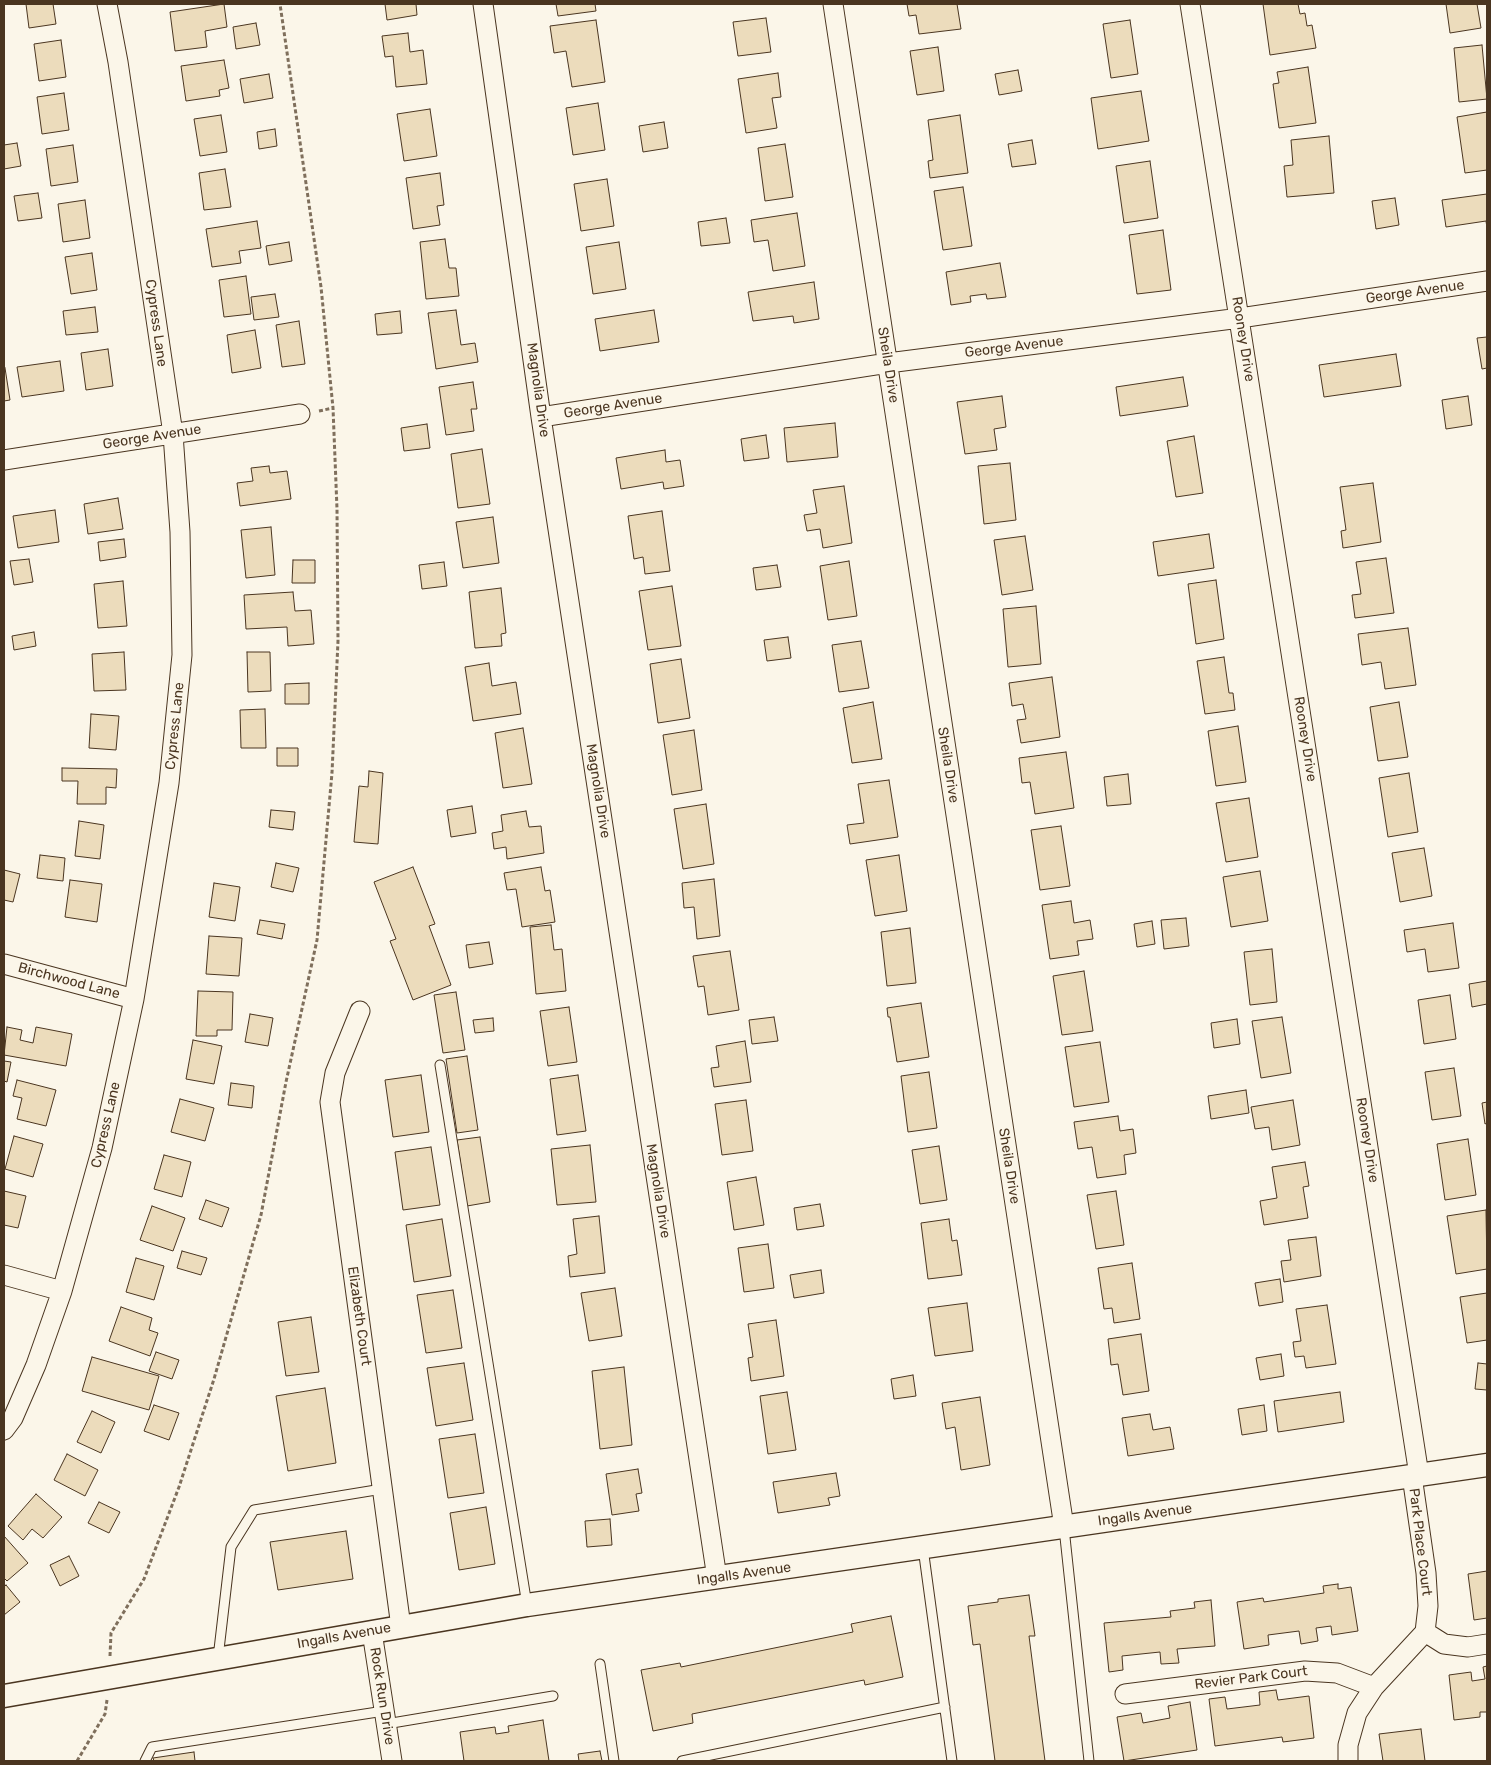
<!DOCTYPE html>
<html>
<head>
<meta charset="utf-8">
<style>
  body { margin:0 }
  #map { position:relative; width:1491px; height:1765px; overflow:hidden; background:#fbf6e9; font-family:Rubik,sans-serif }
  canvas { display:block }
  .frame { position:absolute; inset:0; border:5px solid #4a3520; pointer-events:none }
</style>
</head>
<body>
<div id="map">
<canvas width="1491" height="1765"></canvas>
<div class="frame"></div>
</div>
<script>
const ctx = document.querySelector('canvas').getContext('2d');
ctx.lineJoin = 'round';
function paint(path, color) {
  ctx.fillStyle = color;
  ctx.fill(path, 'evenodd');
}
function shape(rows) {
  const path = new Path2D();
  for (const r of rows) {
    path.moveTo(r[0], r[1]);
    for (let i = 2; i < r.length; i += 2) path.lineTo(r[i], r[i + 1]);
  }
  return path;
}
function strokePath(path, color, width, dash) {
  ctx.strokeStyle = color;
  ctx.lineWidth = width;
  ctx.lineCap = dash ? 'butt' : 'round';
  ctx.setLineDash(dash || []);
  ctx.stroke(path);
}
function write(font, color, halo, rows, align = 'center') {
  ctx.font = font + ' Rubik,sans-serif';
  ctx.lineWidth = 4;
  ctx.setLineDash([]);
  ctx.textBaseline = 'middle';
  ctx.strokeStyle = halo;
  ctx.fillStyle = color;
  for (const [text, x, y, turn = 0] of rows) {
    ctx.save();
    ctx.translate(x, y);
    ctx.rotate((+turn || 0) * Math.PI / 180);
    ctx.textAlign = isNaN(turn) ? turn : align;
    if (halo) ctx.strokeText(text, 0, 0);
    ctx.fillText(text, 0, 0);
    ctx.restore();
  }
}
const building = shape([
  [26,4,53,4,56,24,29,28,26,4],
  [224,4,227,27,205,31,207,47,175,51,170,12,224,4],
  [385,4,416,4,417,15,387,20,385,4],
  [556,4,595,4,596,11,558,16,556,4],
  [907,4,957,4,961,29,919,34,916,15,909,16,907,4],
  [1263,4,1298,4,1300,14,1305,13,1307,26,1312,25,1316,48,1270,55,1263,4],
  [1446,4,1477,4,1481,28,1450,33,1446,4],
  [766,18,771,52,738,56,733,22,766,18],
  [596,20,605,82,572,87,566,51,554,53,550,26,596,20],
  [1130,20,1138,74,1111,78,1103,24,1130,20],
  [256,23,260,45,236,49,233,27,256,23],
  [408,33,410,52,423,50,427,84,396,87,393,56,385,57,382,36,408,33],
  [61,40,66,77,39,81,34,44,61,40],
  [1482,45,1487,99,1459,102,1454,48,1482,45],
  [938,47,944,91,917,95,910,51,938,47],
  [224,60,229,88,219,90,220,96,186,101,181,66,224,60],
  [1308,67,1316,123,1279,128,1273,84,1279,83,1277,72,1308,67],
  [1018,70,1022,91,999,95,995,74,1018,70],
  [778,73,781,97,772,98,777,128,746,133,738,79,778,73],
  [269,74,273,98,244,103,240,79,269,74],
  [1141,91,1149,141,1098,149,1091,98,1141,91],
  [64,93,69,130,42,134,37,97,64,93],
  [598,103,605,150,573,155,566,108,598,103],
  [430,109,437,156,404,161,397,114,430,109],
  [1487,112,1487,170,1465,173,1457,117,1487,112],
  [221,115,227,152,200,156,194,119,221,115],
  [960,115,968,173,930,178,928,161,933,160,928,120,960,115],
  [664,122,668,148,643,152,639,126,664,122],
  [275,129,277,146,259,149,257,132,275,129],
  [1329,136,1334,193,1287,197,1284,166,1293,165,1291,140,1329,136],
  [1032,140,1036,164,1012,167,1008,144,1032,140],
  [17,143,21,166,4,169,4,145,17,143],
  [785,144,793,197,765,201,758,148,785,144],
  [73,145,78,182,51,186,46,149,73,145],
  [1150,161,1158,218,1124,223,1116,166,1150,161],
  [225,169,231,207,204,210,199,173,225,169],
  [440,173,444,205,437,206,440,225,413,229,406,178,440,173],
  [607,179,614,226,581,231,574,184,607,179],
  [963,187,972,246,943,250,934,191,963,187],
  [38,193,42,218,18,221,14,196,38,193],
  [1487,194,1487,228,1486,221,1446,227,1442,200,1487,194],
  [1395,198,1399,225,1376,229,1372,201,1395,198],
  [85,200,90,238,63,242,58,204,85,200],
  [797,213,805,266,773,271,768,240,754,242,751,220,797,213],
  [726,218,730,243,701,246,698,222,726,218],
  [257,221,261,248,239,251,241,263,212,267,206,229,257,221],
  [1163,230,1171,290,1137,294,1129,235,1163,230],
  [445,239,449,268,456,268,459,296,426,299,420,242,445,239],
  [289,242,292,261,269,265,266,246,289,242],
  [619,242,626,289,593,294,586,247,619,242],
  [92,253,97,290,71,294,65,257,92,253],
  [1000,263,1006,297,987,299,986,294,970,296,971,302,951,305,946,272,1000,263],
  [246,276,251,314,224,317,219,280,246,276],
  [814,282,819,319,794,323,793,316,753,321,748,292,814,282],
  [275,294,279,317,254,320,251,297,275,294],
  [95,307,98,332,66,335,63,311,95,307],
  [456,310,461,345,475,343,478,362,436,369,428,313,456,310],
  [654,310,659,342,600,351,595,319,654,310],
  [400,311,402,333,377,335,375,314,400,311],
  [299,321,305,364,282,367,276,325,299,321],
  [255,330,261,368,232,373,227,335,255,330],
  [1487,337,1487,368,1482,369,1477,338,1487,337],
  [108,349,113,386,86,390,81,353,108,349],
  [1396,354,1401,386,1324,397,1319,365,1396,354],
  [60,361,64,391,22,397,17,367,60,361],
  [5,368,10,400,4,401,4,369,5,368],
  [1183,377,1188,406,1120,416,1116,387,1183,377],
  [473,382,477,409,471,409,474,431,446,435,439,387,473,382],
  [1002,396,1006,427,994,429,997,450,965,454,957,402,1002,396],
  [1468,396,1472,425,1446,429,1442,400,1468,396],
  [835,423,838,457,787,462,784,428,835,423],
  [427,424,430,448,404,451,401,428,427,424],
  [766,435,769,458,744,461,741,439,766,435],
  [1194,436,1203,493,1176,497,1167,441,1194,436],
  [482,449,490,504,458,508,451,454,482,449],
  [665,450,666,462,680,460,684,486,664,489,663,482,621,489,616,458,665,450],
  [1010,463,1016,520,984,524,978,466,1010,463],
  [269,466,270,473,287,471,291,499,240,506,237,483,253,481,251,468,269,466],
  [1373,483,1381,542,1343,548,1341,531,1346,530,1340,487,1373,483],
  [844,486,852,543,823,548,820,529,807,531,804,515,817,513,813,490,844,486],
  [118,498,123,529,88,534,84,504,118,498],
  [55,510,59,542,18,548,13,516,55,510],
  [662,511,670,571,645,574,643,557,634,559,628,516,662,511],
  [493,517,499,563,463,568,456,522,493,517],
  [271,527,275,575,246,578,241,530,271,527],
  [1209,534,1214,568,1158,576,1153,542,1209,534],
  [1025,536,1033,590,1002,595,994,540,1025,536],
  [124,539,126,557,100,561,98,542,124,539],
  [1386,558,1394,613,1355,618,1352,595,1361,594,1356,562,1386,558],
  [29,559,33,582,14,585,10,561,29,559],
  [293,560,315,560,315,583,292,583,293,560],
  [849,561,857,616,828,620,820,566,849,561],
  [444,562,447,586,422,589,419,565,444,562],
  [777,565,781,587,756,590,753,568,777,565],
  [1216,580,1224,639,1196,644,1188,584,1216,580],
  [123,581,127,626,98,628,94,584,123,581],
  [672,586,681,646,648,650,639,591,672,586],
  [501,588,506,633,501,634,502,646,475,648,469,592,501,588],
  [293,592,295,611,311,610,314,644,288,646,287,627,246,629,244,595,293,592],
  [1036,606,1041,664,1008,667,1003,609,1036,606],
  [1408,628,1416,685,1385,689,1381,662,1362,665,1358,634,1408,628],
  [34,632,36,646,14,650,12,636,34,632],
  [788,637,791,658,767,661,764,640,788,637],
  [861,641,869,688,839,692,832,645,861,641],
  [124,652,126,690,94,691,92,654,124,652],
  [247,652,270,652,271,691,248,692,247,652],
  [1224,657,1229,693,1233,693,1235,710,1205,714,1197,661,1224,657],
  [681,659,690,718,658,723,650,664,681,659],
  [489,663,492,686,516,682,521,714,473,721,465,667,489,663],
  [1052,677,1060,737,1021,743,1017,720,1026,719,1023,704,1012,706,1009,683,1052,677],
  [309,683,309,704,285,704,285,684,309,683],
  [873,702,882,759,852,763,843,708,873,702],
  [1399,702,1408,757,1378,761,1370,707,1399,702],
  [265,709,266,748,241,748,240,710,265,709],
  [91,714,119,716,116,750,89,748,91,714],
  [1238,726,1246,782,1216,786,1208,731,1238,726],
  [523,728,532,784,503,788,495,733,523,728],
  [694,730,702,790,672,795,663,735,694,730],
  [277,748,298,748,298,766,277,766,277,748],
  [1066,752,1074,808,1035,814,1030,782,1022,783,1019,758,1066,752],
  [62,768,117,769,116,788,106,787,106,804,77,804,78,781,62,781,62,768],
  [369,771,383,773,378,844,354,842,359,786,368,787,369,771],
  [1409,773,1418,832,1388,837,1379,778,1409,773],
  [1128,774,1131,804,1107,806,1104,777,1128,774],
  [889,780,898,837,850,844,847,825,864,823,858,784,889,780],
  [1249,798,1258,857,1226,862,1216,803,1249,798],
  [706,804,714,864,683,869,674,809,706,804],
  [472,806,476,833,451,837,447,810,472,806],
  [271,810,295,812,293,830,269,827,271,810],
  [526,811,529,827,541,826,544,853,507,859,506,847,494,849,492,833,503,831,501,815,526,811],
  [79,821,104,825,100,859,75,856,79,821],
  [1061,826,1070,886,1040,890,1031,830,1061,826],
  [1424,848,1432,896,1400,902,1392,853,1424,848],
  [40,855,65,858,63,881,37,878,40,855],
  [899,855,907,911,875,916,866,860,899,855],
  [276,863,299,868,293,892,271,887,276,863],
  [413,867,435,924,429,926,451,985,413,1000,390,941,396,939,374,882,413,867],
  [541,867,545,891,550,890,555,922,522,927,516,889,507,890,504,873,541,867],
  [4,870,20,874,13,902,4,900,4,870],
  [1260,871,1268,921,1231,927,1223,877,1260,871],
  [714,879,720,936,697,939,694,907,684,908,682,883,714,879],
  [70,880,102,884,97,922,65,917,70,880],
  [214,883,240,887,235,921,209,917,214,883],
  [1071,901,1074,923,1090,920,1093,939,1077,941,1079,955,1050,959,1042,905,1071,901],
  [1186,918,1189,946,1164,949,1161,920,1186,918],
  [260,920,285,924,282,939,257,934,260,920],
  [1152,921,1155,944,1137,947,1134,924,1152,921],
  [1453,923,1459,968,1428,972,1425,949,1407,952,1404,930,1453,923],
  [551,925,554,950,562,949,566,991,536,994,530,927,551,925],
  [910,928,916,983,887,986,881,932,910,928],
  [209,936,242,938,239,976,206,974,209,936],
  [489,942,493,964,469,968,466,945,489,942],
  [1272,949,1277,1002,1250,1005,1244,952,1272,949],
  [730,951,739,1010,708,1015,704,986,698,987,693,956,730,951],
  [1084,971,1093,1031,1062,1035,1053,976,1084,971],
  [1487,981,1487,1004,1472,1007,1469,984,1487,981],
  [198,991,233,992,232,1030,217,1030,217,1036,196,1036,198,991],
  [456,992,465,1050,443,1053,434,995,456,992],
  [1450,995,1456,1039,1424,1044,1418,1000,1450,995],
  [921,1003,929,1057,897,1062,890,1017,888,1017,887,1008,921,1003],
  [569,1007,577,1062,548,1066,540,1011,569,1007],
  [250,1014,273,1018,268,1046,245,1042,250,1014],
  [774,1017,778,1041,752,1044,749,1020,774,1017],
  [1282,1017,1291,1073,1261,1078,1252,1021,1282,1017],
  [493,1018,494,1031,475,1033,473,1020,493,1018],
  [1237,1019,1240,1044,1214,1048,1211,1023,1237,1019],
  [7,1027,22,1030,20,1040,33,1043,36,1027,72,1034,66,1066,4,1055,7,1027],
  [193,1040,222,1046,214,1084,186,1079,193,1040],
  [745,1041,751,1082,714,1087,711,1068,719,1067,716,1046,745,1041],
  [1100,1042,1109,1102,1074,1107,1065,1047,1100,1042],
  [467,1056,478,1130,457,1133,446,1059,467,1056],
  [4,1061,11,1062,7,1082,4,1081,4,1061],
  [1454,1068,1461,1116,1432,1120,1425,1072,1454,1068],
  [929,1072,937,1128,908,1132,901,1076,929,1072],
  [421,1075,429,1132,393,1137,385,1080,421,1075],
  [578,1075,586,1131,557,1135,550,1079,578,1075],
  [17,1080,56,1090,46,1126,17,1119,22,1098,13,1096,17,1080],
  [231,1083,254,1086,252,1108,228,1105,231,1083],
  [1246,1090,1249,1113,1211,1119,1208,1096,1246,1090],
  [180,1099,214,1108,205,1141,171,1132,180,1099],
  [746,1100,753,1151,722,1155,715,1104,746,1100],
  [1293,1100,1300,1145,1272,1150,1269,1127,1255,1129,1251,1107,1293,1100],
  [1487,1102,1487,1123,1485,1124,1482,1103,1487,1102],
  [1118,1116,1120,1131,1133,1129,1136,1153,1124,1155,1126,1174,1097,1178,1092,1147,1078,1149,1074,1122,1118,1116],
  [14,1136,43,1144,33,1177,5,1169,14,1136],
  [480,1137,490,1202,467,1206,457,1140,480,1137],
  [1468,1139,1476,1195,1445,1200,1437,1144,1468,1139],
  [590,1145,596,1202,557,1205,551,1149,590,1145],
  [939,1146,947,1200,920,1204,912,1150,939,1146],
  [431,1147,440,1205,403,1210,395,1152,431,1147],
  [164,1155,191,1162,182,1197,154,1189,164,1155],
  [1305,1162,1309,1186,1303,1187,1308,1218,1264,1225,1260,1201,1277,1198,1272,1167,1305,1162],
  [756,1177,764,1225,734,1230,727,1182,756,1177],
  [4,1191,26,1196,18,1228,4,1225,4,1191],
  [1116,1191,1124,1245,1096,1249,1087,1195,1116,1191],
  [206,1200,229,1208,222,1227,199,1219,206,1200],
  [820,1204,824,1226,797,1230,794,1208,820,1204],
  [152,1206,185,1218,173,1251,140,1240,152,1206],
  [1486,1210,1487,1269,1456,1274,1447,1216,1486,1210],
  [599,1216,605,1273,570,1277,568,1256,577,1254,573,1219,599,1216],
  [442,1219,451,1276,414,1282,406,1225,442,1219],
  [949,1219,952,1241,957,1240,962,1275,928,1279,921,1223,949,1219],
  [1316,1237,1321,1276,1284,1282,1281,1261,1291,1260,1288,1240,1316,1237],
  [768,1244,774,1288,744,1292,738,1248,768,1244],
  [182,1251,207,1258,201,1275,177,1268,182,1251],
  [136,1258,164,1266,154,1300,126,1292,136,1258],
  [1132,1263,1140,1319,1114,1323,1112,1308,1104,1309,1098,1268,1132,1263],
  [821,1270,824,1293,794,1298,790,1275,821,1270],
  [1280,1279,1283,1302,1259,1306,1255,1283,1280,1279],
  [615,1288,622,1336,589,1341,581,1293,615,1288],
  [453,1290,462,1348,426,1353,417,1295,453,1290],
  [1487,1293,1487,1340,1467,1343,1460,1297,1487,1293],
  [967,1303,973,1351,935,1356,928,1308,967,1303],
  [1327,1305,1336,1364,1306,1368,1304,1356,1295,1357,1293,1342,1301,1341,1296,1309,1327,1305],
  [121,1307,152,1318,149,1330,158,1333,150,1356,109,1341,121,1307],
  [311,1317,319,1372,286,1376,278,1322,311,1317],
  [776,1320,784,1376,751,1381,748,1358,753,1357,748,1324,776,1320],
  [1141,1334,1149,1391,1123,1395,1118,1364,1111,1365,1108,1339,1141,1334],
  [156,1352,179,1360,172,1379,149,1371,156,1352],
  [1281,1354,1284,1376,1260,1380,1256,1358,1281,1354],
  [92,1357,159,1376,149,1410,82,1391,92,1357],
  [464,1363,473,1420,436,1426,427,1368,464,1363],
  [1478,1363,1487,1364,1487,1390,1475,1389,1478,1363],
  [624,1367,632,1445,600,1449,592,1371,624,1367],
  [913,1375,916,1396,894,1399,891,1379,913,1375],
  [325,1388,336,1463,288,1471,276,1396,325,1388],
  [787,1392,796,1450,768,1454,760,1396,787,1392],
  [1340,1392,1344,1422,1278,1432,1274,1401,1340,1392],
  [980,1397,990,1465,961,1470,955,1427,946,1429,942,1403,980,1397],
  [154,1405,179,1413,169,1440,144,1431,154,1405],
  [1264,1405,1267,1431,1242,1435,1238,1409,1264,1405],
  [92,1411,115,1422,101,1453,77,1442,92,1411],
  [1150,1414,1153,1430,1170,1427,1174,1449,1128,1456,1122,1418,1150,1414],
  [475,1434,484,1493,448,1498,439,1439,475,1434],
  [67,1454,98,1470,85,1496,54,1480,67,1454],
  [638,1469,642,1493,636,1494,639,1511,612,1515,606,1474,638,1469],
  [836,1473,840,1496,828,1498,830,1505,778,1513,773,1482,836,1473],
  [36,1494,62,1517,43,1538,32,1529,23,1540,8,1526,36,1494],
  [99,1502,120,1512,109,1533,88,1523,99,1502],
  [486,1507,495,1564,459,1570,450,1513,486,1507],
  [610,1519,612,1545,587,1547,585,1521,610,1519],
  [346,1531,353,1579,278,1590,270,1542,346,1531],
  [4,1536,28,1563,7,1581,4,1578,4,1536],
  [69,1556,79,1576,60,1586,50,1565,69,1556],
  [1487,1571,1487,1618,1474,1620,1468,1574,1487,1571],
  [1338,1584,1338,1589,1351,1587,1358,1631,1332,1635,1331,1626,1316,1628,1318,1641,1301,1644,1299,1631,1268,1635,1269,1645,1244,1649,1237,1602,1263,1598,1264,1602,1324,1593,1323,1586,1338,1584],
  [6,1585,20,1602,4,1615,4,1587,6,1585],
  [1029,1595,1035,1636,1029,1636,1045,1761,995,1761,980,1644,973,1645,968,1606,998,1602,998,1599,1029,1595],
  [1211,1600,1215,1646,1177,1649,1179,1663,1161,1664,1160,1652,1122,1656,1123,1670,1109,1672,1104,1623,1171,1617,1170,1611,1195,1608,1194,1602,1211,1600],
  [891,1616,903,1677,865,1685,864,1680,692,1714,693,1723,653,1731,641,1670,680,1663,681,1667,853,1632,851,1624,891,1616],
  [1487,1666,1487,1712,1480,1712,1480,1717,1454,1720,1449,1675,1471,1672,1472,1681,1485,1679,1483,1667,1487,1666],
  [1276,1690,1278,1700,1309,1696,1314,1738,1283,1742,1282,1737,1215,1746,1209,1699,1225,1697,1227,1709,1260,1705,1259,1692,1276,1690],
  [1190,1702,1197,1750,1124,1761,1117,1717,1141,1713,1143,1723,1170,1718,1168,1706,1190,1702],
  [543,1720,549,1761,464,1761,460,1732,495,1727,496,1734,509,1732,508,1726,543,1720],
  [1421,1729,1425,1761,1383,1761,1379,1734,1421,1729],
  [600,1751,602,1761,579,1761,578,1754,600,1751],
  [194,1752,195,1761,154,1761,153,1758,194,1752]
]);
paint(building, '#ecdcbc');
strokePath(building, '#4a3520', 1);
const service = shape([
  [440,1065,527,1605],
  [1064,1528,1089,1761],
  [923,1548,952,1761],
  [218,1658,231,1547,254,1510,382,1489],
  [600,1664,614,1761],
  [386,1724,553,1696],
  [145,1761,152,1747,384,1711],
  [682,1761,945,1707]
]);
const minor = shape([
  [483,4,541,417,717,1578],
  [833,4,1064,1527],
  [1190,4,1419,1475],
  [541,417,888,363,1240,318,1487,281],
  [4,460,300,414],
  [4,964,134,999],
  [360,1011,335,1073,330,1102,401,1627],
  [4,1275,62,1291],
  [4,1430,13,1418,36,1365,62,1291,102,1148,134,999,169,783,182,655,180,532,173,434,118,62,107,4],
  [372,1632,392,1761],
  [1425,1632,1444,1644,1468,1647,1487,1644],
  [1125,1694,1305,1671,1337,1673,1374,1687],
  [1348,1761,1348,1745,1357,1713,1374,1687,1425,1632,1428,1606,1426,1573,1412,1476]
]);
const tertiary = shape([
  [4,1696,527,1605,1487,1465]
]);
strokePath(service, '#4a3520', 11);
strokePath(minor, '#4a3520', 21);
strokePath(tertiary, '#4a3520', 25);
strokePath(shape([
  [319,411,333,408],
  [110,1656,111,1633,144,1579,179,1487,214,1379,261,1215,286,1082,317,940,332,773,338,641,337,509,333,408,321,287,280,4],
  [77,1761,105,1714,107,1700]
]), '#7f6f5c', 3, [4, 2.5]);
strokePath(service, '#fbf6e9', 9);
strokePath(minor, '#fbf6e9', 19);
strokePath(tertiary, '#fbf6e9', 22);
write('14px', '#4a3520', '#fbf6e9', [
  ["George Avenue",1415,292,-8],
  ["Cypress Lane",156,323,82],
  ["Rooney Drive",1243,339,81],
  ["George Avenue",1014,347,-7],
  ["Sheila Drive",888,365,81],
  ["Magnolia Drive",538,390,82],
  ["George Avenue",613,406,-9],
  ["George Avenue",152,437,-9],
  ["Cypress Lane",175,726,-84],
  ["Rooney Drive",1305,739,81],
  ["Sheila Drive",948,765,81],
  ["Magnolia Drive",598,791,81],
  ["Birchwood Lane",69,981,15],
  ["Cypress Lane",106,1125,-77],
  ["Rooney Drive",1367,1140,81],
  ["Sheila Drive",1009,1166,81],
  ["Magnolia Drive",658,1191,81],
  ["Elizabeth Court",359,1316,82],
  ["Ingalls Avenue",1145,1515,-8],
  ["Park Place Court",1420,1542,83],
  ["Ingalls Avenue",744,1574,-8],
  ["Ingalls Avenue",344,1636,-10],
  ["Revier Park Court",1251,1678,-7],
  ["Rock Run Drive",382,1696,81]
]);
</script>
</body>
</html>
